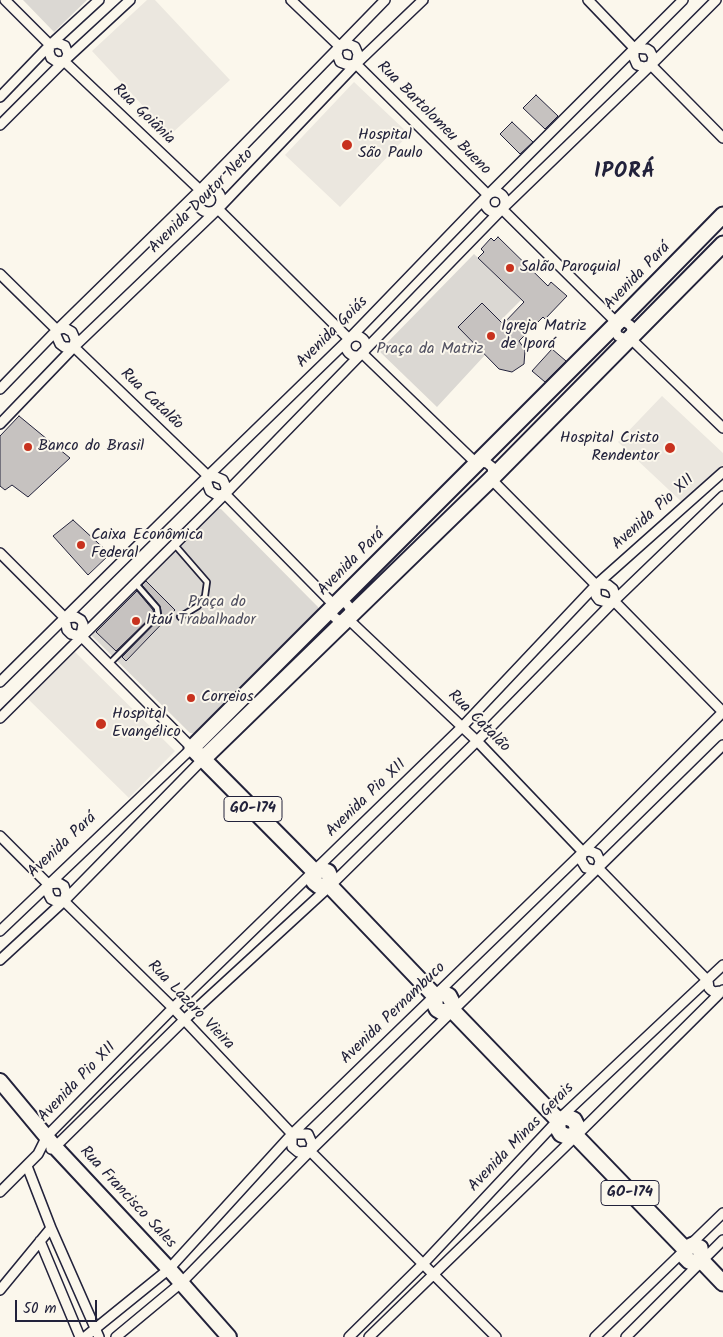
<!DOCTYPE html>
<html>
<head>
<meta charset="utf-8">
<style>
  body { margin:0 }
  #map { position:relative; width:723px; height:1337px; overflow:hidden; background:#fbf7ec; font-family:Kalam,sans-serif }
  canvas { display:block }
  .scale { position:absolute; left:15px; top:1300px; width:82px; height:22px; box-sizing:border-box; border:2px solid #22223b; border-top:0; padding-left:6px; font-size:15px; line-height:18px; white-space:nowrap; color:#22223b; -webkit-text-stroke:4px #fbf7ec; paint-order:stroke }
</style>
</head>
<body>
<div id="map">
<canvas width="723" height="1337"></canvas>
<div class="scale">50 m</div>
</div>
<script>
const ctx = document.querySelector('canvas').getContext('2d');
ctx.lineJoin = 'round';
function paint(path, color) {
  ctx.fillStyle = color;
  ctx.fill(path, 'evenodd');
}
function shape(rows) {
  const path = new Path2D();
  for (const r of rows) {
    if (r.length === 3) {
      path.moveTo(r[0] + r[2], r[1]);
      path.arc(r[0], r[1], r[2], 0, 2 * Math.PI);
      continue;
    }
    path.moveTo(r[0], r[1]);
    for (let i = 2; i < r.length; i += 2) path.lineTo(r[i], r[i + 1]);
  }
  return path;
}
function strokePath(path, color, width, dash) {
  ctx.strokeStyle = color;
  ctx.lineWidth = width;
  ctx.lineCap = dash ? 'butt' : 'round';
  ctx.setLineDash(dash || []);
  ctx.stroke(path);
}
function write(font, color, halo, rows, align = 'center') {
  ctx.font = font + ' Kalam,sans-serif';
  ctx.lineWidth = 4;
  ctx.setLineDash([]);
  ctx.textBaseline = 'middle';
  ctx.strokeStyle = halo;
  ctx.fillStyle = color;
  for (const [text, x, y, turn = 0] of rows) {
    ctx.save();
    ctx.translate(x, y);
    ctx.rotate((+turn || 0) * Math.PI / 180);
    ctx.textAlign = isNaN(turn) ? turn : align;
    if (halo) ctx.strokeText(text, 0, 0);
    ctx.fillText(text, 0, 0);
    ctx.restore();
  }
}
paint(shape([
  [147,0,155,0,230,80,170,135,92,51],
  [354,82,409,134,340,207,285,155],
  [662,396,723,453,723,465,685,505,618,442],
  [74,651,175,751,129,798,27,698]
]), '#ebe7df');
paint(shape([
  [23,0,87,0,54,32],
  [474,254,521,300,500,321,482,304,458,327,485,355,437,407,379,351],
  [216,509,221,509,318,607,318,616,197,734,190,733,92,636,93,633]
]), '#dbd8d3');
const building = shape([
  [536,95,558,116,545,129,523,108,536,95],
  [512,122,533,142,520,154,500,134,512,122],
  [498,237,548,286,551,282,567,296,545,319,543,317,519,341,525,350,524,364,512,372,499,369,458,327,482,303,503,324,524,302,478,258,484,252,481,249,491,238,494,241,498,237],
  [552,349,566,361,545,382,532,371,552,349],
  [19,416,70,458,28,497,12,485,5,490,0,486,0,436,19,416],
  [73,520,110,554,88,575,53,536,73,520],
  [146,581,175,610,126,661,122,657,162,616,160,606,142,585,146,581],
  [137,591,153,610,154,614,116,651,96,632,137,591]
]);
paint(building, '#c6c2c0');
strokePath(building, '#22223b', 1);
const lane = shape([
  [174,544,207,582,205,596,198,606,180,617],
  [109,664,158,615,157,608,136,584]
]);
const street = shape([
  [5,0,50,45],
  [291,0,339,46],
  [588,0,634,48,647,49,650,51,653,57,651,65],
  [50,45,49,52,51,58,57,62,64,61,200,190],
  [50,45,58,43,65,46,68,54,65,61],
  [339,46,337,54,340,62,348,65,356,64,488,195],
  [340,46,348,44,355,47,358,54,356,64],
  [634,48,634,58,637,65,644,67,651,65],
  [651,65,723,138],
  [0,97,50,45,99,0],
  [0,125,64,61,130,0],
  [209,200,12],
  [495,202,10],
  [218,209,349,339],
  [502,209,617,323],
  [0,274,57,330],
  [617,323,625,322,630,325,632,329,631,338],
  [617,324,616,332,618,336,623,338,631,339,723,428],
  [57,330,56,335,60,344,64,347,74,347,208,476,216,477,223,480,226,487,225,494],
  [57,330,65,328,72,332,75,339,74,347],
  [356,346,10],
  [363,354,476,463],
  [0,389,57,330,200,190,385,0],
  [0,424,74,347,218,209,356,64,423,0],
  [476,463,482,462,487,463,492,467,493,473,491,478],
  [208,476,207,483,210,491,217,495,225,494,334,605],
  [491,479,596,585,596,596,599,600,609,603,614,601],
  [0,553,65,618,67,630,71,634,81,636,192,748,0,931],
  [596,585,602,584,608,585,613,589,615,595,614,601,723,712],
  [341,611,9],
  [65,618,76,617,81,620,83,624,81,635],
  [347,618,477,741,583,852],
  [0,682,208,476,349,339,488,195,683,0],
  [0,718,225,494,502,209,651,65,716,0],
  [0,836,48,884,48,893,51,899,55,901,64,901,173,1008,292,1134,292,1147,298,1152,310,1151,496,1337],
  [583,852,581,860,586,868,594,870,598,868],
  [583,852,590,851,597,854,600,861,598,868],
  [598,868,708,981,709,988,711,990,714,992,721,991],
  [48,884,59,883,64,886,66,893,64,901],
  [0,960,64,901,203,759],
  [292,1134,308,1134,312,1143,310,1151],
  [51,1149,55,1147,184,1020,330,886,477,741,614,601,723,496],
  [27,1166,51,1228,99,1337],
  [0,1192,38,1154,47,1136,173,1008,462,727,596,585,723,472],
  [40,1241,80,1337],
  [0,1290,51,1228],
  [85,1337,169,1269,292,1134,583,852,723,712],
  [116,1337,181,1283,310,1151,723,745],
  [349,1337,424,1263,558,1120,723,965],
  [369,1337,576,1136,723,990],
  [595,1337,723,1213],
  [626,1337,723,1240]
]);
const secondary = shape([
  [0,1081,55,1147,169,1269,229,1337]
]);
const primary = shape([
  [203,759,491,479,723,244],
  [314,871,192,748,617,323,723,215],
  [314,871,322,870,328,872,330,877,330,886,435,996,435,1005,437,1009,442,1012,452,1010],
  [314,871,314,882,319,886,330,886],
  [435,996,443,993,449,996,452,1002,452,1010,558,1120,558,1129,561,1134,566,1136,576,1136,685,1249,685,1257,689,1261,694,1263,702,1261],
  [558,1120,567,1117,574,1120,577,1126,576,1136],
  [685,1249,693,1245,700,1248,702,1261,723,1283]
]);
strokePath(lane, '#22223b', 8);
strokePath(street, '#22223b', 12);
strokePath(secondary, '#22223b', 18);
strokePath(primary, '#22223b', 19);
strokePath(lane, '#fbf7ec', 4.5);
strokePath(street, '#fbf7ec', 9);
strokePath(secondary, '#fbf7ec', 14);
strokePath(primary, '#fbf7ec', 15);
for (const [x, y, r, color] of [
  [347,145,6,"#c8321e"],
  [510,268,5,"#c8321e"],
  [491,336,5,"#c8321e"],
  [28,447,5,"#c8321e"],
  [670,448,6,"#c8321e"],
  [81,545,5,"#c8321e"],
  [136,621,5,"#c8321e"],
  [191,698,5,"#c8321e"],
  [101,724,6,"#c8321e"]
]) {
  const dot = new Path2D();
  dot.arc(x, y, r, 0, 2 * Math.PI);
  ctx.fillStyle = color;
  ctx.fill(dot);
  strokePath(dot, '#fbf7ec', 2);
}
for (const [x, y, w] of [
  [253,809,58],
  [630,1193,58]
]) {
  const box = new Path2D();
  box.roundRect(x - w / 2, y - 12.5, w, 25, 4);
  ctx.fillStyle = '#fbf7ec';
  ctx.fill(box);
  strokePath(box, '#22223b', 1);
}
write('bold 15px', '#22223b', null, [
  ["GO-174",253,809],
  ["GO-174",630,1193]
]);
write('16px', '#22223b', '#fbf7ec', [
  ["Rua Goiânia",143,115,44],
  ["Rua Bartolomeu Bueno",433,119,45],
  ["Avenida Doutor Neto",202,202,-45],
  ["Avenida Pará",638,277,-46],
  ["Avenida Goiás",333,333,-45],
  ["Rua Catalão",151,400,44],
  ["Avenida Pio XII",654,513,-42],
  ["Avenida Pará",352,563,-45],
  ["Rua Catalão",478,722,45],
  ["Avenida Pio XII",367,799,-44],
  ["Avenida Pará",63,846,-43],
  ["Rua Lazaro Vieira",190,1006,46],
  ["Avenida Pernambuco",394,1014,-44],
  ["Avenida Pio XII",78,1083,-46],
  ["Avenida Minas Gerais",522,1138,-46],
  ["Rua Francisco Sales",127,1198,47]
]);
write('16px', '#22223b', '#fbf7ec', [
  ["Hospital",358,136],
  ["São Paulo",358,154],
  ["Salão Paroquial",520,268],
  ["Igreja Matriz",501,327],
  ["de Iporá",501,345],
  ["Hospital Cristo",659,439,"right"],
  ["Rendentor",659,457,"right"],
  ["Banco do Brasil",38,447],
  ["Caixa Econômica",91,536],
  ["Federal",91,554],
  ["Itaú",146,621],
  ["Correios",201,698],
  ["Hospital",112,715],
  ["Evangélico",112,733]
], 'left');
write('16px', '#505061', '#fbf7ec', [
  ["Praça da Matriz",430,350],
  ["Praça do",217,603],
  ["Trabalhador",217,621]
]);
ctx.letterSpacing = '1px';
write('bold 21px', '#22223b', '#fbf7ec', [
  ["IPORÁ",625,173]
]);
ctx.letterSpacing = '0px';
</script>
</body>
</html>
